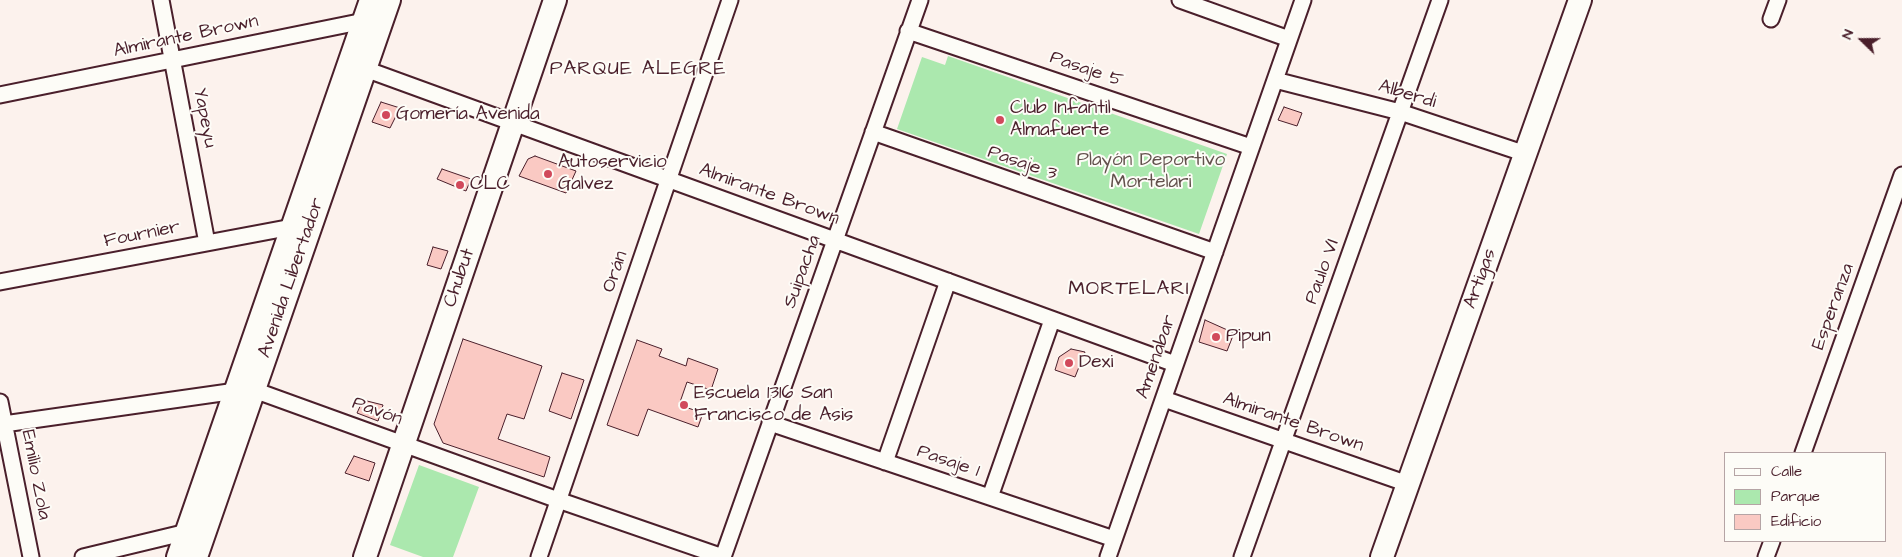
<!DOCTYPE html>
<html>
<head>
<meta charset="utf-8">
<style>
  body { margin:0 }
  #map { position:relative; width:1902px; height:557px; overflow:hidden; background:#fcf2ed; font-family:"Architects Daughter",sans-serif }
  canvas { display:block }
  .legend { position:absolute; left:1724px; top:452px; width:162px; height:90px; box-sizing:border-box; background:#fdfcf7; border:1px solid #b5a4a5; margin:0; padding:6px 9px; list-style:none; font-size:15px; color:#4a1f2b }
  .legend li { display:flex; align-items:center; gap:10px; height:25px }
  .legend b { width:25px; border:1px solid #b5a4a5 }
  .north { position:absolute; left:1837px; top:15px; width:50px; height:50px; -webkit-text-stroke:4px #fdfcf7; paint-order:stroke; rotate:292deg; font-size:14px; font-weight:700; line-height:20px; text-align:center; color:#4a1f2b }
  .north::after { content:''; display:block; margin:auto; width:18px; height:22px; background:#4a1f2b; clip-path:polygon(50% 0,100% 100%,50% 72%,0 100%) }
</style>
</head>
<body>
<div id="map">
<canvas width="1902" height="557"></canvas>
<ul class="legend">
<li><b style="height:6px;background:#fdfcf7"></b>Calle</li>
<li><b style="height:14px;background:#abe8ae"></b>Parque</li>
<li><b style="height:14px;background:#fac9c3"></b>Edificio</li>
</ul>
<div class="north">N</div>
</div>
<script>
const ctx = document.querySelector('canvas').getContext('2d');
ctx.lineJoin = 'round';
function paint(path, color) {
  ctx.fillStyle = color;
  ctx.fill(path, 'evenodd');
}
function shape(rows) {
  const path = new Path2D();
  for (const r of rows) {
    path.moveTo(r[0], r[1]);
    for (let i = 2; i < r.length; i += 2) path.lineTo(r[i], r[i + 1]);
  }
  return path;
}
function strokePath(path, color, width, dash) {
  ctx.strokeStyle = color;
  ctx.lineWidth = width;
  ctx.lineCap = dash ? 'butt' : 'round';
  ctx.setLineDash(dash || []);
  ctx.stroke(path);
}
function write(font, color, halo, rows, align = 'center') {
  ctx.font = font + ' "Architects Daughter",sans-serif';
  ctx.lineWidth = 4;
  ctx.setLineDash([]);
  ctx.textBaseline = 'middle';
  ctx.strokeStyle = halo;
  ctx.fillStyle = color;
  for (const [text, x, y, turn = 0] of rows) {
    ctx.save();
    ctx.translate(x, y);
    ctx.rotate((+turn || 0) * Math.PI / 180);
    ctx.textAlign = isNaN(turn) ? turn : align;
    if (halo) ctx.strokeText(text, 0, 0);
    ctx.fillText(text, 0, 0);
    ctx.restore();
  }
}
paint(shape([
  [948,56,1227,154,1199,234,897,129,922,57,945,65],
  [419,465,479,487,453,557,423,557,390,545]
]), '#abe8ae');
const building = shape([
  [381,102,400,108,390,128,372,122,381,102],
  [1284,107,1302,113,1297,126,1278,120,1284,107],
  [535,156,576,171,566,193,519,176,528,159,535,156],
  [442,169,471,179,466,191,437,179,442,169],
  [433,247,448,251,441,269,427,265,433,247],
  [1205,320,1234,333,1227,351,1199,342,1205,320],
  [463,339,542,366,524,419,507,414,498,439,550,457,544,477,443,443,434,424,463,339],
  [637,340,662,349,659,356,686,366,688,358,718,369,711,390,687,382,679,405,703,413,698,427,648,409,638,436,607,425,637,340],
  [1071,349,1085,352,1075,377,1055,370,1059,357,1071,349],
  [562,373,584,380,571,419,549,411,562,373],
  [363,400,383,405,378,421,357,413,363,400],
  [354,456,375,463,369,481,345,473,354,456]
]);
paint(building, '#fac9c3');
strokePath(building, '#4a1f2b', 1);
const street = shape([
  [161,0,207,243],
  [1180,0,1289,39],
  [1771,19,1778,0],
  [908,31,1251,147],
  [357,66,1175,364],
  [1275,80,1400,112,1526,154],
  [0,95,364,21,370,23],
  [873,132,1215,252],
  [0,282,292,227],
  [1164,399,1408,484],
  [0,402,31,557],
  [770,423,1114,539],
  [4,424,236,391,254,390,558,500,723,557],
  [1803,453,1902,175],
  [885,462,948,281],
  [990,497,1052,320],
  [83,557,187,532],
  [539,557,730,0],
  [723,557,920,0],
  [1108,557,1303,0],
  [1242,557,1440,0],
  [1766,557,1772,541]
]);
const secondary = shape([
  [178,557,371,0],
  [196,557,389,0],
  [365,557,555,0],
  [1382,557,1580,0]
]);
strokePath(street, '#4a1f2b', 19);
strokePath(secondary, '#4a1f2b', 26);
strokePath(street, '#fdfcf7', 15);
strokePath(secondary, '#fdfcf7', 22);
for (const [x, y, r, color] of [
  [386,115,5,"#d1495b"],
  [1000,120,5,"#d1495b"],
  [548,174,5,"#d1495b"],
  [460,185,5,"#d1495b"],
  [1216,337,5,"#d1495b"],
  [1069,363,5,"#d1495b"],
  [684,405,5,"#d1495b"]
]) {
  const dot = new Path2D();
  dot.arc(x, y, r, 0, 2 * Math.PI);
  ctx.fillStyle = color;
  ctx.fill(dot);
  strokePath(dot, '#fdfcf7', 2);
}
write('19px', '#4a1f2b', '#fdfcf7', [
  ["Almirante Brown",186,37,-12],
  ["Pasaje 5",1086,70,19],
  ["Alberdi",1407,95,17],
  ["Yapeyu",204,118,79],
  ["Pasaje 3",1022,164,19],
  ["Almirante Brown",769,195,20],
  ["Fournier",142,235,-11],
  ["Orán",616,272,-71],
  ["Suipacha",803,272,-70],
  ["Paulo VI",1323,272,-70],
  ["Avenida Libertador",292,278,-71],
  ["Chubut",460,278,-71],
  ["Artigas",1481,279,-70],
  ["Esperanza",1834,307,-70],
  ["Amenabar",1157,357,-71],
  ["Pavón",377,412,20],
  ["Almirante Brown",1293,423,19],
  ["Pasaje 1",948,462,19],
  ["Emilio Zola",35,475,79]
]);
write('19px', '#4a1f2b', '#fdfcf7', [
  ["Club Infantil",1010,109],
  ["Almafuerte",1010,131],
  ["Gomería Avenida",396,115],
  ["Autoservicio",558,163],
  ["Galvez",558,185],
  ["CLC",470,185],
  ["Pipun",1226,337],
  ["Dexi",1079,363],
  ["Escuela 1316 San",694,394],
  ["Francisco de Asis",694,416]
], 'left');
write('19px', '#62514c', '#fdfcf7', [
  ["Playón Deportivo",1151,161],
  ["Mortelari",1151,183]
]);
ctx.letterSpacing = '1px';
write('20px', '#4a1f2b', '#fdfcf7', [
  ["PARQUE ALEGRE",638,70],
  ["MORTELARI",1129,290]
]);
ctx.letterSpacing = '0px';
</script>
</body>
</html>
